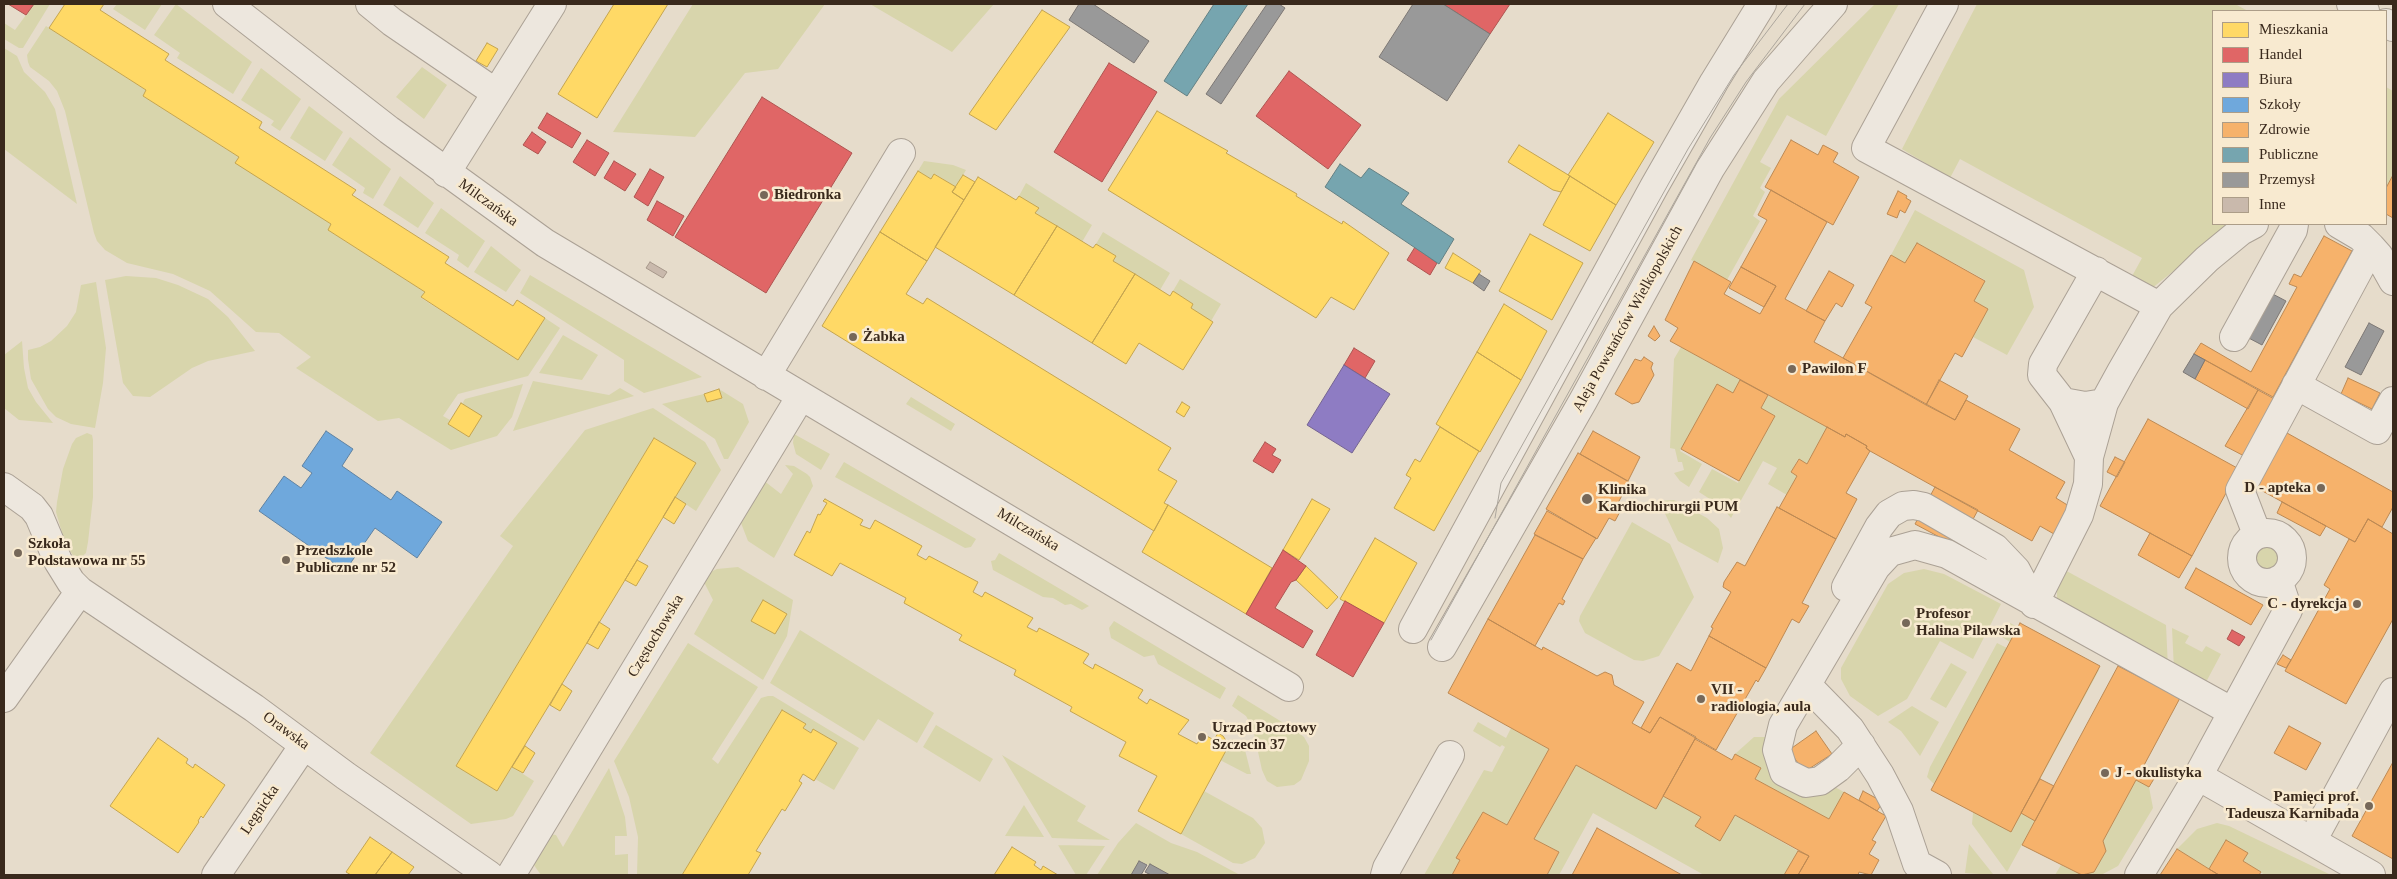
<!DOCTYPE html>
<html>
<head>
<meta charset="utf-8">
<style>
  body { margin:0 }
  #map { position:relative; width:2397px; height:879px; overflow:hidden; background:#e6dccb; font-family:"Times New Roman",serif }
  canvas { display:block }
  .frame { position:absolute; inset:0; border:5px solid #39291c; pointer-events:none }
  .legend { position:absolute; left:2212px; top:10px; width:175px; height:215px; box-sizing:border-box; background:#f8ead0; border:1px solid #ac9d88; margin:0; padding:6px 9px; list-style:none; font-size:15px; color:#39291c }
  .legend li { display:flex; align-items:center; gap:10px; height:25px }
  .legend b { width:25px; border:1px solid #ac9d88 }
</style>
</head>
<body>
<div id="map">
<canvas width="2397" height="879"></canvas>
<div class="frame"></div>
<ul class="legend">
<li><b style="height:14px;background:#ffd966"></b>Mieszkania</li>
<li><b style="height:14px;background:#e06666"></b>Handel</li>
<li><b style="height:14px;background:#8e7cc3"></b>Biura</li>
<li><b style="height:14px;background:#6fa8dc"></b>Szkoły</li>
<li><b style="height:14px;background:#f6b26b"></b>Zdrowie</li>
<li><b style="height:14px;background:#76a5af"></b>Publiczne</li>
<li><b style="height:14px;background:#999"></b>Przemysł</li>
<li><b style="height:14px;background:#c9b9ac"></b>Inne</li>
</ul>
</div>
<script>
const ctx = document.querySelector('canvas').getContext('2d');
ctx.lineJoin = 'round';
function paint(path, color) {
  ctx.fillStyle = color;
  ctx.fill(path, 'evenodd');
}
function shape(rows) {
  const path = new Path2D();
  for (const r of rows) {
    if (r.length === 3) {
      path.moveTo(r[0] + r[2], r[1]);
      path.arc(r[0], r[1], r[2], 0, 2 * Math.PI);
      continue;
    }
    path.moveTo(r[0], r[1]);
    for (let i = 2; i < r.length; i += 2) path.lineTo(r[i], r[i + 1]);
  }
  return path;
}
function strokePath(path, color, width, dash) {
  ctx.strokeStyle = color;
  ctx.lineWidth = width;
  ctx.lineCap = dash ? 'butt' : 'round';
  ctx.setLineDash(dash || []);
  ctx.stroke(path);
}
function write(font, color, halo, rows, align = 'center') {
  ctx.font = font + ' "Times New Roman",serif';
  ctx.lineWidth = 5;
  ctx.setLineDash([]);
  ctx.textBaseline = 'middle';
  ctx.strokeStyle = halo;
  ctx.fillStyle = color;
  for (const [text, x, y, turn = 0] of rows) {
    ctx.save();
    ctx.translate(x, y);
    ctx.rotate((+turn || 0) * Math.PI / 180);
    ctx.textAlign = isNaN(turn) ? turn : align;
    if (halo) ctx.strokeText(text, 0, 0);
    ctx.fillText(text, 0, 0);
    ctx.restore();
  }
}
paint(shape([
  [34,4,50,4,23,48,19,48,4,39,4,23,15,30],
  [117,4,162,4,145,30,113,9],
  [176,4,252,62,233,94,177,58,180,53,154,35],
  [693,4,825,4,778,69,745,73,695,137,613,132],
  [870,4,994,4,952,52],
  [1875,4,1899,4,1826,136,1787,115,1760,162,1771,168,1760,188,1765,192,1753,216,1760,221,1727,280,1691,260,1779,99],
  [1977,4,2235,4,2248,11,2213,11,2213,224,2232,224,2151,289,2131,278,2142,258,1960,159,1950,178,1902,149],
  [46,26,146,90,143,96,239,157,331,224,328,230,425,292,421,298,518,359,545,318,560,328,528,376,458,394,443,416,450,420,448,424,469,437,462,404,465,399,523,384,512,417,497,436,451,450,399,418,378,421,296,368,311,357,279,333,256,332,210,291,173,274,127,263,105,250,97,241,94,233,65,111,57,91,49,81,30,67,28,62,27,55],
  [4,48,17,56,24,72,45,92,55,109,77,204,4,149],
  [422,67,447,85,424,119,396,97],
  [261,68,301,99,280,131,271,125,274,121,241,100],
  [2386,87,2393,91,2393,175,2386,188],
  [309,106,343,132,325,161,290,138],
  [350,137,391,169,373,199,363,193,365,188,332,165],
  [924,161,953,165,966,170,956,187,935,174,931,179,918,171],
  [400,176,434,203,418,228,383,205],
  [1026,183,1092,225,1082,242,1035,213,1038,208,1019,196],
  [441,208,485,241,468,268,457,260,459,255,425,233],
  [1915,210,2024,270,2034,307,2007,355,1973,337,1988,309,1974,301,1985,280,1917,243,1905,263,1891,255],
  [1103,232,1170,273,1160,290,1113,261,1116,256,1096,244],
  [491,246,521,270,506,292,474,272],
  [530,275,702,377,644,393,624,381,624,360,520,293],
  [126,276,156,278,178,285,208,299,228,317,255,351,208,361,192,368,150,397,133,396,123,383,105,280],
  [1180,279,1221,304,1211,321,1191,308,1193,304,1173,291],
  [96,282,106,348,103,383,95,428,71,424,56,417,48,409,31,379,28,359,28,350,40,347,51,341,67,326,76,312,81,285],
  [563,335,598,355,582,380,539,373],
  [22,341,24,368,28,388,36,402,53,423,19,420,4,408,4,355],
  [1681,347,1740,380,1733,393,1717,385,1680,451,1702,464,1689,487,1680,481,1674,473,1684,470,1682,462,1678,462,1675,449,1670,448,1674,359],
  [533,381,609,395,620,388,634,396,513,431],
  [719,389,743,404,749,422,728,459,724,459,715,439,662,404,704,394,707,402,722,398],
  [1768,395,1827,427,1807,464,1798,459,1791,472,1797,476,1787,495,1768,484,1777,468,1763,461,1731,518,1722,507,1699,492,1712,469,1738,483,1775,416,1761,408],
  [911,397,955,424,951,431,906,404],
  [653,408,705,442,721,470,696,511,675,497,695,463,654,438,456,766,497,791,512,767,534,781,513,816,506,819,471,824,370,753,513,546,500,536,585,430],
  [87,433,92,435,93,440,93,497,88,542,86,553,80,558,74,557,65,543,56,512,57,502,63,469,72,444,76,438],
  [794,434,830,454,821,470,796,454,793,443],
  [844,462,976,539,971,547,965,548,835,477],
  [785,465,794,466,807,474,810,477,813,486,774,558,748,541,741,523,742,515,763,480,781,494,793,474],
  [1674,500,1707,518,1719,529,1723,548,1718,563,1678,541,1659,501],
  [1632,522,1670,544,1694,597,1659,656,1643,661,1634,660,1585,633,1579,621,1580,616],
  [2267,538,2281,547,2285,559,2281,570,2266,574,2253,568,2249,554,2255,543],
  [999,553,1089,606,1082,610,1071,604,1065,605,1053,598,1043,597,993,570,991,561,995,560],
  [738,567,793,600,787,636,763,680,694,634,713,600,701,576,717,569],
  [2061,568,2166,625,2168,668,2057,600,2057,581],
  [1924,569,1944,574,2001,604,1973,659,1940,641,1907,699,1878,716,1850,696,1841,679,1841,668,1888,584,1904,573],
  [1114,621,1226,688,1220,699,1158,664,1154,655,1144,657,1111,638,1109,628],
  [2010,623,2099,670,2022,813,2035,821,2007,872,1972,824,1973,813,1978,803,2010,642,2002,637],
  [2172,628,2189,636,2185,643,2202,652,2206,646,2221,654,2205,684,2174,670],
  [800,630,934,713,917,743,878,719,864,741,770,683],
  [688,643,758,687,712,759,718,764,761,698,768,696,773,696,859,748,834,790,815,779,837,743,813,729,811,733,803,728,806,724,782,710,682,875,637,875,638,837,629,797,614,761],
  [1997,643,2007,648,1934,784,1927,777,1930,767],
  [1951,663,1967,672,1946,708,1930,699],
  [1238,695,1295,730,1304,737,1309,746,1309,761,1301,780,1294,785,1277,787,1267,781,1262,770,1253,729,1246,716,1232,706],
  [1912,706,1939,722,1920,756,1901,731,1888,722],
  [1478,722,1506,738,1511,728,1549,749,1507,825,1483,812,1456,858,1460,860,1452,875,1424,875,1484,770,1492,772,1505,747,1502,745,1500,747,1473,731],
  [936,725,993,759,980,782,923,747],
  [1754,737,1771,737,1770,752,1844,792,1829,819,1755,779,1761,768,1735,754],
  [1232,739,1244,746,1251,774,1247,774,1220,760],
  [1002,755,1086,806,1077,821,1110,840,1052,838],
  [1576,765,1656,809,1663,796,1701,817,1695,826,1720,840,1735,815,1798,851,1784,875,1704,875,1593,813,1559,875,1547,875,1559,852,1534,839],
  [609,768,625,817,627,836,615,836,615,855,628,854,628,875,541,875,531,861,548,834,556,835,563,847],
  [2136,780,2149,787,2153,808,2118,866,2101,875,2083,875,2094,872,2106,851,2103,841],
  [1204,791,1253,818,1262,828,1265,843,1255,858,1242,864,1233,863,1181,834],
  [1024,805,1044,837,1005,836],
  [1136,823,1171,843,1197,852,1240,875,1170,875,1140,861,1131,875,1097,875,1118,843],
  [2217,823,2229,826,2331,875,2265,875,2243,861,2248,853,2226,841,2209,869,2177,849,2197,829],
  [1969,844,1993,874,1992,875,1965,873],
  [1058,845,1057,845,1105,846,1086,875,1076,875],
  [2061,865,2082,875,2055,875]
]), '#d8d5ac');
const homes = shape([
  [65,4,104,4,100,10,169,54,165,60,262,122,259,128,356,190,352,195,449,257,445,263,513,306,517,300,545,318,518,360,421,297,425,292,328,230,331,224,235,163,239,157,143,96,146,90,49,28,65,4],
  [614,4,668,4,597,118,558,94,614,4],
  [1042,10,1070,27,996,130,969,114,1042,10],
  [487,43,498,49,487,67,476,61,487,43],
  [1157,111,1228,151,1226,153,1297,194,1296,196,1342,224,1343,221,1389,253,1354,310,1331,297,1316,318,1108,190,1157,111],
  [1608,113,1654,142,1616,205,1568,175,1608,113],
  [1519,145,1570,176,1561,192,1553,190,1508,162,1519,145],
  [918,171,931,179,934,174,956,187,952,192,964,200,927,261,880,232,918,171],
  [963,175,975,182,964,200,952,192,963,175],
  [1570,176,1616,205,1590,251,1543,225,1570,176],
  [978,177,1016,200,1019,196,1039,208,1035,213,1057,226,1014,295,935,247,978,177],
  [1057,226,1093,248,1096,244,1116,256,1113,261,1135,274,1092,343,1014,295,1057,226],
  [880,232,927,261,906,294,923,304,927,298,1171,448,1158,470,1177,481,1164,503,1168,505,1154,531,822,326,880,232],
  [1530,234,1583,263,1552,320,1499,291,1530,234],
  [1453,253,1481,271,1473,283,1445,268,1453,253],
  [1135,274,1170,296,1173,291,1193,304,1191,308,1213,322,1183,370,1139,343,1126,364,1092,343,1135,274],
  [1504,304,1547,331,1521,380,1477,352,1504,304],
  [1477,352,1521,380,1480,452,1436,424,1477,352],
  [719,389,722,398,707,402,704,394,719,389],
  [1182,402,1190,407,1184,417,1176,412,1182,402],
  [461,403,482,416,469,437,448,424,461,403],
  [1440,427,1479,451,1434,531,1394,508,1411,478,1406,475,1415,459,1420,462,1440,427],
  [654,438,696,463,497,791,456,766,654,438],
  [675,497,686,504,674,524,663,517,675,497],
  [825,499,863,520,860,525,870,529,875,520,922,546,917,555,926,560,929,556,978,582,973,592,982,597,985,592,1033,618,1027,627,1037,632,1039,628,1089,654,1083,663,1093,669,1095,664,1143,690,1138,698,1147,704,1150,699,1189,720,1178,734,1197,744,1203,734,1214,740,1218,733,1223,736,1229,745,1181,834,1138,811,1157,776,1119,756,1126,742,1070,711,1072,707,1014,675,1016,670,959,640,962,635,904,603,906,598,840,563,832,576,794,555,807,531,810,533,818,514,820,515,827,503,823,501,825,499],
  [1312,499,1330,509,1299,560,1283,550,1312,499],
  [1168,505,1272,568,1246,614,1142,552,1168,505],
  [1375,538,1417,563,1384,623,1340,599,1375,538],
  [637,560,648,566,636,586,625,580,637,560],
  [1306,566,1338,597,1327,609,1296,580,1306,566],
  [763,600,787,614,775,634,751,621,763,600],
  [599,622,610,629,598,649,587,643,599,622],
  [562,684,572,691,560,711,550,705,562,684],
  [782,710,806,724,803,728,811,733,813,729,837,743,814,781,803,774,799,781,802,783,785,811,782,809,756,851,761,853,748,875,682,875,782,710],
  [158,738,188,759,186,763,193,768,195,764,225,785,203,818,201,816,198,821,199,822,178,853,110,806,158,738],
  [525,746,535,753,523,773,512,767,525,746],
  [370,837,392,852,375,875,351,875,346,872,370,837],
  [1012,847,1036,862,1034,865,1041,870,1043,866,1058,875,994,875,1012,847],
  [392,852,414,867,408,875,375,875,392,852]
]);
paint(homes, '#ffd966');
strokePath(homes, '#c4a450', 1);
const shops = shape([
  [8,4,34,4,26,15,8,4],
  [1443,4,1510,4,1490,34,1443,4],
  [1109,63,1157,92,1102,182,1054,152,1109,63],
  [1289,71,1361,125,1328,169,1256,116,1289,71],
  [762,97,852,153,766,293,675,237,762,97],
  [547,113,581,133,572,148,538,128,547,113],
  [532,132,546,142,538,154,523,145,532,132],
  [587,140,609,153,595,176,573,162,587,140],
  [614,161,636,174,625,191,604,178,614,161],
  [650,169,664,177,648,206,634,197,650,169],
  [657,201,684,216,673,236,647,220,657,201],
  [1415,247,1437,263,1430,275,1407,260,1415,247],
  [1354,348,1375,361,1365,378,1344,365,1354,348],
  [1265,442,1276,449,1272,455,1281,460,1273,473,1253,461,1265,442],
  [1283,550,1306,566,1296,580,1291,582,1275,608,1313,631,1303,648,1246,614,1283,550],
  [1345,601,1384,623,1353,677,1316,655,1345,601],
  [2232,630,2245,637,2239,646,2227,639,2232,630]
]);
paint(shops, '#e06666');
strokePath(shops, '#ae5450', 1);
const offices = shape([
  [1344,365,1390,394,1352,453,1307,425,1344,365]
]);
paint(offices, '#8e7cc3');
strokePath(offices, '#746391', 1);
const schools = shape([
  [326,431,353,449,342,466,391,500,397,491,442,522,417,558,375,528,345,571,259,511,284,476,301,488,312,473,302,466,326,431]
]);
paint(schools, '#6fa8dc');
strokePath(schools, '#5f82a2', 1);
const health = shape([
  [1791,140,1818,155,1823,145,1838,153,1833,162,1859,177,1833,225,1765,187,1791,140],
  [2393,175,2393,218,2386,214,2386,188,2393,175],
  [1771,190,1827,222,1785,299,1825,321,1814,342,1955,420,1966,400,2020,429,2009,450,2065,482,2056,498,2069,506,2054,534,2040,526,2032,541,1870,451,1866,448,1867,446,1846,434,1845,437,1670,341,1678,328,1665,320,1694,261,1731,282,1724,294,1760,314,1776,286,1741,267,1767,220,1758,215,1771,190],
  [1898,191,1907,196,1906,198,1911,201,1905,213,1900,210,1897,218,1887,214,1898,191],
  [2324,236,2352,251,2273,397,2194,354,2201,343,2251,372,2297,287,2289,284,2294,274,2301,277,2324,236],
  [1917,243,1985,281,1974,301,1988,309,1962,357,1955,353,1926,405,1843,358,1872,307,1865,303,1891,255,1905,263,1917,243],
  [1741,267,1776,286,1764,307,1729,288,1741,267],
  [1829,271,1854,285,1842,307,1836,303,1825,321,1806,311,1829,271],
  [1654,326,1660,336,1655,341,1648,336,1654,326],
  [1644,357,1653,363,1651,368,1654,375,1639,402,1632,404,1615,394,1635,359,1641,361,1644,357],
  [2205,360,2258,390,2248,409,2195,379,2205,360],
  [2348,378,2380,393,2372,409,2341,394,2348,378],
  [1740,380,1768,395,1761,408,1775,416,1739,481,1681,449,1717,384,1733,393,1740,380],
  [1939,380,1968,396,1955,420,1926,405,1939,380],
  [2258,390,2278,401,2246,457,2225,446,2258,390],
  [2148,419,2239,469,2192,556,2100,506,2148,419],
  [1827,427,1845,437,1846,434,1867,446,1866,448,1870,451,1846,493,1857,499,1836,539,1779,508,1797,476,1791,472,1799,459,1807,464,1827,427],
  [2278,428,2393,492,2393,507,2382,527,2368,519,2355,542,2248,483,2278,428],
  [1593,431,1640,457,1628,481,1580,454,1593,431],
  [1578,453,1629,482,1618,503,1623,506,1615,521,1609,518,1597,539,1546,509,1578,453],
  [2115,457,2125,462,2117,477,2107,472,2115,457],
  [1935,487,1978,510,1958,547,1915,524,1935,487],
  [2282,502,2326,526,2320,536,2277,513,2282,502],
  [1777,507,1836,539,1802,603,1809,606,1799,623,1792,619,1766,668,1709,636,1713,628,1711,627,1731,592,1723,587,1724,582,1737,562,1745,566,1777,507],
  [1547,511,1596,538,1583,559,1534,534,1547,511],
  [2368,519,2393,534,2393,619,2346,704,2285,671,2330,589,2324,585,2349,539,2355,542,2368,519],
  [2150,533,2192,556,2179,578,2138,555,2150,533],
  [1535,535,1583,559,1562,599,1565,601,1563,605,1559,603,1535,646,1488,619,1535,535],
  [2196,568,2263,605,2251,625,2185,588,2196,568],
  [1488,619,1542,650,1543,647,1597,676,1605,672,1612,675,1614,685,1644,702,1632,723,1650,733,1660,717,1696,737,1656,809,1576,765,1534,839,1559,852,1547,875,1452,875,1460,860,1456,858,1483,812,1507,825,1549,749,1448,693,1488,619],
  [2020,623,2100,666,2011,832,1931,790,2020,623],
  [1709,636,1766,668,1758,682,1756,680,1716,750,1660,717,1650,733,1641,728,1677,663,1691,671,1709,636],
  [2283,655,2291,660,2286,668,2277,664,2283,655],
  [2118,666,2180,698,2142,769,2155,777,2149,787,2136,780,2103,841,2106,851,2094,872,2082,875,2022,845,2118,666],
  [2289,726,2321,743,2306,770,2274,753,2289,726],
  [1816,731,1832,754,1804,772,1789,750,1816,731],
  [1695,739,1732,760,1735,754,1761,768,1755,779,1829,819,1844,792,1886,816,1872,840,1876,842,1869,854,1879,860,1871,875,1859,872,1858,875,1798,875,1809,856,1735,815,1720,841,1695,826,1701,817,1663,796,1695,739],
  [2393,762,2393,859,2352,836,2393,762],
  [2040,779,2054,786,2035,821,2021,813,2040,779],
  [1863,791,1883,802,1877,811,1859,800,1863,791],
  [1597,828,1682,875,1572,875,1597,828],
  [2226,840,2248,853,2243,861,2261,872,2259,875,2219,875,2209,869,2226,840],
  [2177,849,2209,869,2219,875,2160,875,2177,849],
  [1798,851,1809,856,1798,875,1784,875,1798,851]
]);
paint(health, '#f6b26b');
strokePath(health, '#bd8953', 1);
const public = shape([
  [1214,4,1248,4,1187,96,1164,81,1214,4],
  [1340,164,1361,178,1369,168,1409,193,1401,204,1454,239,1439,264,1325,187,1340,164]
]);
paint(public, '#76a5af');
strokePath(public, '#648083', 1);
const industry = shape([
  [1079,4,1093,4,1149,41,1134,63,1069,20,1079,4],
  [1267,4,1279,4,1285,8,1221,104,1206,94,1267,4],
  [1413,4,1443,4,1490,34,1447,101,1379,57,1413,4],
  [1479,274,1490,281,1484,291,1473,283,1479,274],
  [2267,291,2286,301,2262,345,2243,335,2267,291],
  [2369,323,2384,331,2361,375,2345,367,2369,323],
  [2194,354,2205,360,2195,379,2183,372,2194,354],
  [1139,861,1147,865,1141,875,1131,875,1139,861],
  [1150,864,1170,875,1151,875,1145,872,1150,864]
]);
paint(industry, '#999');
strokePath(industry, '#7c7774', 1);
const building = shape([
  [650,262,667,272,663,278,646,268,650,262]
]);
paint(building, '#c9b9ac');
strokePath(building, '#a6978a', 1);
const minor = shape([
  [227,4,389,130,545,243,1289,687],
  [370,4,392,22,496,93],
  [1944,4,1866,148,2159,306],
  [2351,4,2365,11],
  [2386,23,2393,27],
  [446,173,552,4],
  [2371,247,2379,256,2393,281],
  [2096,271,2043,364,2042,375,2063,402,2085,406,2104,403],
  [2234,337,2293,230,2294,224],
  [766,376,901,153],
  [2296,385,2377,430,2393,401],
  [2063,402,2089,457],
  [4,487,32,507,39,516,58,561,71,582,80,591,254,708,346,776,489,875],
  [2267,558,25],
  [2257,534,2240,490,2371,247,2361,237,2339,224],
  [2278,580,2288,610,2198,776,2371,875],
  [1846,587,1879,527,1889,514,1903,506,1914,505,1924,507,1995,548,2016,570,2034,604],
  [2034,604,2079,515,2088,484,2089,457,2104,403,2121,372,2159,306,2207,259,2241,231,2254,224],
  [1413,629,1654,187,1714,82,1762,4],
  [1442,647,1583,401,1710,169,1766,81,1833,4],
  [1807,685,1850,729,1880,775,1899,811,1917,864,1937,875],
  [4,698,80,591],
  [1861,745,1838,768,1820,781,1806,783,1784,772,1777,750,1783,725,1876,567,1890,552,1915,545,1947,554,2231,711],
  [2312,841,2393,692],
  [216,875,304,745],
  [511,875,801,396],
  [1385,875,1387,868,1450,755],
  [2139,875,2198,776]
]);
strokePath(minor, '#aba195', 30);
strokePath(minor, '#ede7de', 28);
strokePath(shape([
  [1495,518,1501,483,1688,149,1734,75,1788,4],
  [1431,640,1710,138,1746,82,1805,4]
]), '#aca69d', 1);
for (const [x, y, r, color] of [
  [764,195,5,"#766859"],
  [853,337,5,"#766859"],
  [1792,369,5,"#766859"],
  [2321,488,5,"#766859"],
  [1587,499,6,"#766859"],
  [18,553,5,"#766859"],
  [286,560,5,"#766859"],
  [2357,604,5,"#766859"],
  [1906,623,5,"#766859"],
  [1701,699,5,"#766859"],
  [1202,737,5,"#766859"],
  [2105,773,5,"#766859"],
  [2369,806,5,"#766859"]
]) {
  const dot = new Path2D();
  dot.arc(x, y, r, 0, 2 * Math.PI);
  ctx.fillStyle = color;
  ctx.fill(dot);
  strokePath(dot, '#f8ead0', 2);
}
write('bold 15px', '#39291c', '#f8ead0', [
  ["Biedronka",774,195],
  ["Żabka",863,337],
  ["Pawilon F",1802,369],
  ["D - apteka",2311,488,"right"],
  ["Klinika",1598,490],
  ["Kardiochirurgii PUM",1598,507],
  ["Szkoła",28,544],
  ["Podstawowa nr 55",28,561],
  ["Przedszkole",296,551],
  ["Publiczne nr 52",296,568],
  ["C - dyrekcja",2347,604,"right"],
  ["Profesor",1916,614],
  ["Halina Pilawska",1916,631],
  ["VII -",1711,690],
  ["radiologia, aula",1711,707],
  ["Urząd Pocztowy",1212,728],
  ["Szczecin 37",1212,745],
  ["J - okulistyka",2115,773],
  ["Pamięci prof.",2359,797,"right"],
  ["Tadeusza Karnibada",2359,814,"right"]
], 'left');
write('15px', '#39291c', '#f8ead0', [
  ["Milczańska",488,203,36],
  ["Aleja Powstańców Wielkopolskich",1628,319,-61],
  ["Milczańska",1028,530,31],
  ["Częstochowska",656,636,-59],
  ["Orawska",286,731,36],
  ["Legnicka",260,810,-56]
]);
</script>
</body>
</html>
